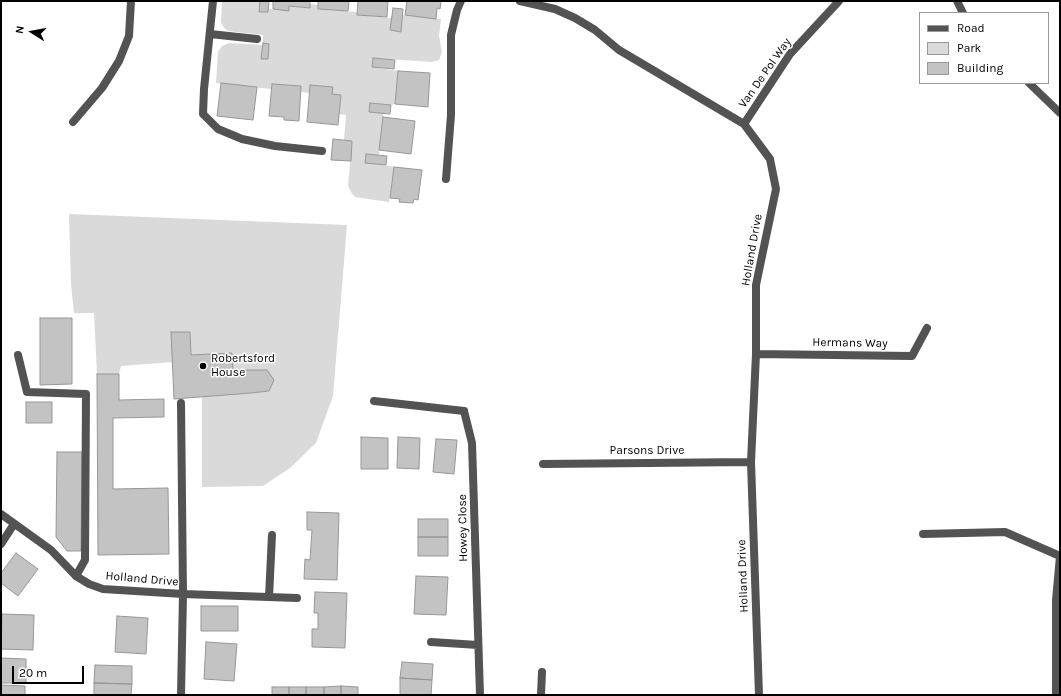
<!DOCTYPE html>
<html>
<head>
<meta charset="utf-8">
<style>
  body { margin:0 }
  #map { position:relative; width:1061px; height:696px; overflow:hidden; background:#fff; font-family:Karla,sans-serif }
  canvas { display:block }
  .frame { position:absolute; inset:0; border:2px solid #000; pointer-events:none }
  .legend { position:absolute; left:919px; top:12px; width:130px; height:72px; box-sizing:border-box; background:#fff; border:1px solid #999; margin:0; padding:5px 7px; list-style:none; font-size:12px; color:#000 }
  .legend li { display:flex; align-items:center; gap:8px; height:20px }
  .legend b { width:20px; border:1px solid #999 }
  .north { position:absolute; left:12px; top:12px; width:40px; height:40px; -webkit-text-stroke:3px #fff; paint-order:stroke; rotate:281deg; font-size:11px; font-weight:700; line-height:16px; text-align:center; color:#000 }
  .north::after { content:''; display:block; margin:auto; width:14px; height:18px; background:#000; clip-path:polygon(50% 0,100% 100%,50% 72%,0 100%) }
  .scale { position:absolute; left:12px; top:666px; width:72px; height:18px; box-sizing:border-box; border:2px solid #000; border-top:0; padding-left:5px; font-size:12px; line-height:14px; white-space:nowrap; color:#000; -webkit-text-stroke:3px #fff; paint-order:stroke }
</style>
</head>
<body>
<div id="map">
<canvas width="1061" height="696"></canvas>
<div class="frame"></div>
<ul class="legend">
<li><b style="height:5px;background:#535353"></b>Road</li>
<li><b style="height:11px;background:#dadada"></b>Park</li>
<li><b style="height:11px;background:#c3c3c3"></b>Building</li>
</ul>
<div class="north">N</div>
<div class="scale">20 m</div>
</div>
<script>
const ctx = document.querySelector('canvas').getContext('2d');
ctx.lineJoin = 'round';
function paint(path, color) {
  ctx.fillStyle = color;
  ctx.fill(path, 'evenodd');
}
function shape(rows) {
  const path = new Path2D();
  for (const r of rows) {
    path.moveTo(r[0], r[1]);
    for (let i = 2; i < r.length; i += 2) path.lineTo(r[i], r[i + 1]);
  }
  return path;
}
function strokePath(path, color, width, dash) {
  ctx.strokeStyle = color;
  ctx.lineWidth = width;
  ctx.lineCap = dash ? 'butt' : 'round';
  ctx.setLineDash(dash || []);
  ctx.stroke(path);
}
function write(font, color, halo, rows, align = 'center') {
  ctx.font = font + ' Karla,sans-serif';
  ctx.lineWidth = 3;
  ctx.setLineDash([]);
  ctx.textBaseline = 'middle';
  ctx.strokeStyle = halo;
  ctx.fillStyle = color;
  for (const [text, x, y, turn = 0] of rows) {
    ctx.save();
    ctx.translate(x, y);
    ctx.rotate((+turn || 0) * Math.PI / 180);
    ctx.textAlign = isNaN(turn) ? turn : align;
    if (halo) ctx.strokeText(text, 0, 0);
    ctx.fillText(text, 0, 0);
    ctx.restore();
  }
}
paint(shape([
  [222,1,260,1,260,11,268,12,268,9,288,10,289,6,309,8,310,4,318,5,318,9,357,12,357,15,392,18,390,30,400,32,403,15,441,19,439,36,442,52,439,60,432,62,373,58,372,67,398,71,395,104,391,105,370,103,369,112,383,113,383,117,379,155,366,154,365,162,394,167,389,202,355,197,351,192,348,186,352,141,344,140,346,115,339,114,341,95,332,94,333,87,310,85,309,93,301,92,301,86,272,84,271,89,216,83,218,52,222,46,229,43,263,45,263,35,236,32,228,31,224,28,221,22],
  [69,214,347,225,333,396,316,443,290,468,263,486,202,487,202,397,251,393,269,391,274,380,267,370,233,370,232,353,191,355,190,332,173,362,121,366,119,374,97,374,94,313,74,313,71,284]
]), '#dadada');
const building = shape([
  [260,1,269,1,268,12,259,12,260,1],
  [273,1,310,1,310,8,289,6,289,11,273,9,273,1],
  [318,1,349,1,348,11,318,9,318,1],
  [358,1,388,1,387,17,357,15,358,1],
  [407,1,441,1,440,9,437,8,436,19,405,15,407,1],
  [393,8,403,9,401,32,390,30,393,8],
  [263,43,269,44,268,59,261,59,263,43],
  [373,58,395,60,394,69,372,67,373,58],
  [398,71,430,73,428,107,395,104,398,71],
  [221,83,257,87,253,120,217,116,221,83],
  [272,84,301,86,299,121,284,120,284,117,269,116,272,84],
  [310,85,333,87,332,94,341,95,338,125,307,122,310,85],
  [370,103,391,105,390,114,369,112,370,103],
  [383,117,415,121,411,154,379,150,383,117],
  [333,139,352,141,351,161,331,160,333,139],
  [366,154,387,156,386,165,365,163,366,154],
  [394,167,422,170,418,200,414,199,413,203,399,202,400,199,390,198,394,167],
  [40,318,72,318,72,384,40,385,40,318],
  [171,332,190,332,191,355,232,353,233,370,267,370,274,380,269,391,251,393,174,399,171,332],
  [97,374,119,374,119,400,164,399,164,417,113,418,113,489,168,488,169,554,98,555,97,374],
  [26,402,52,402,52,423,26,423,26,402],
  [361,437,388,438,388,469,361,469,361,437],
  [398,437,420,438,419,469,397,468,398,437],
  [436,439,457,440,454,474,433,472,436,439],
  [57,452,82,452,81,551,67,551,56,537,57,452],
  [307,512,339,513,337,580,304,579,305,559,310,560,312,530,307,530,307,512],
  [418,519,448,519,448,537,418,537,418,519],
  [418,537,448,537,448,556,418,556,418,537],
  [16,553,38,569,18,596,1,583,1,573,16,553],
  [416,576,448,577,446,615,414,614,416,576],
  [315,592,347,593,345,648,312,647,312,629,318,629,318,613,314,613,315,592],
  [201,606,238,606,238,631,201,631,201,606],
  [2,614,34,615,33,650,1,649,2,614],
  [117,616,148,618,146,654,115,652,117,616],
  [206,642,237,644,234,681,204,679,206,642],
  [1,658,26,659,26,683,1,683,1,658],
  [402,662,433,664,432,680,400,678,402,662],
  [95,665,132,666,132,684,94,683,95,665],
  [400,678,432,680,431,695,400,695,400,678],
  [94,683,132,684,131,695,94,695,94,683],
  [1,685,25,686,25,695,1,695,1,685],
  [341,686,341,695,324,695,324,687,341,686],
  [341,686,358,687,358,695,341,695,341,686],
  [272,687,289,687,289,695,272,695,272,687],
  [289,687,306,687,306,695,289,695,289,687],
  [306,687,324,687,324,695,306,695,306,687]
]);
paint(building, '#c3c3c3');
strokePath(building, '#979797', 1);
strokePath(shape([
  [213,1,204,89,203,114,218,129,242,139,275,146,322,151],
  [957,1,963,13],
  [210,34,257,39],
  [1029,83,1060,113],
  [73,122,102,88,119,61,129,36,131,1],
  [446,179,451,115,451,35,457,10,461,1],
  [18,355,27,392,86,394,85,560,76,576],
  [374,401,464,411],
  [181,403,183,594,297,598],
  [269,597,272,535],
  [541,695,542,672]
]), '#535353', 8);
strokePath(shape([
  [520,1,555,9,575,18,595,30,619,50,744,124,770,159,776,189,756,285,756,354,751,462,759,695],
  [744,124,790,54,839,1],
  [756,354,912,356,927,328],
  [464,411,472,443,480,695],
  [543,464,751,462],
  [1,514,51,550,76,576,89,584,103,589,183,594,181,695],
  [923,534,1005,532,1060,556],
  [1,544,14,524],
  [431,642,478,645],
  [1056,695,1056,600,1060,556]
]), '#535353', 8);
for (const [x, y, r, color] of [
  [203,366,4,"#000"]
]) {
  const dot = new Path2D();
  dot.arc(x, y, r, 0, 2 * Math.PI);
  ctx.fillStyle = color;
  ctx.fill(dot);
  strokePath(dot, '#fff', 1.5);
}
write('12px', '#000', '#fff', [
  ["Van De Pol Way",765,73,-55],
  ["Holland Drive",752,250,-80],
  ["Hermans Way",850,343,1],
  ["Parsons Drive",647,451],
  ["Howey Close",463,528,-91],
  ["Holland Drive",743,576,-92],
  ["Holland Drive",142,579,5]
]);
write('12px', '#000', '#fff', [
  ["Robertsford",211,359],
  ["House",211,373]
], 'left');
</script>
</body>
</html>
